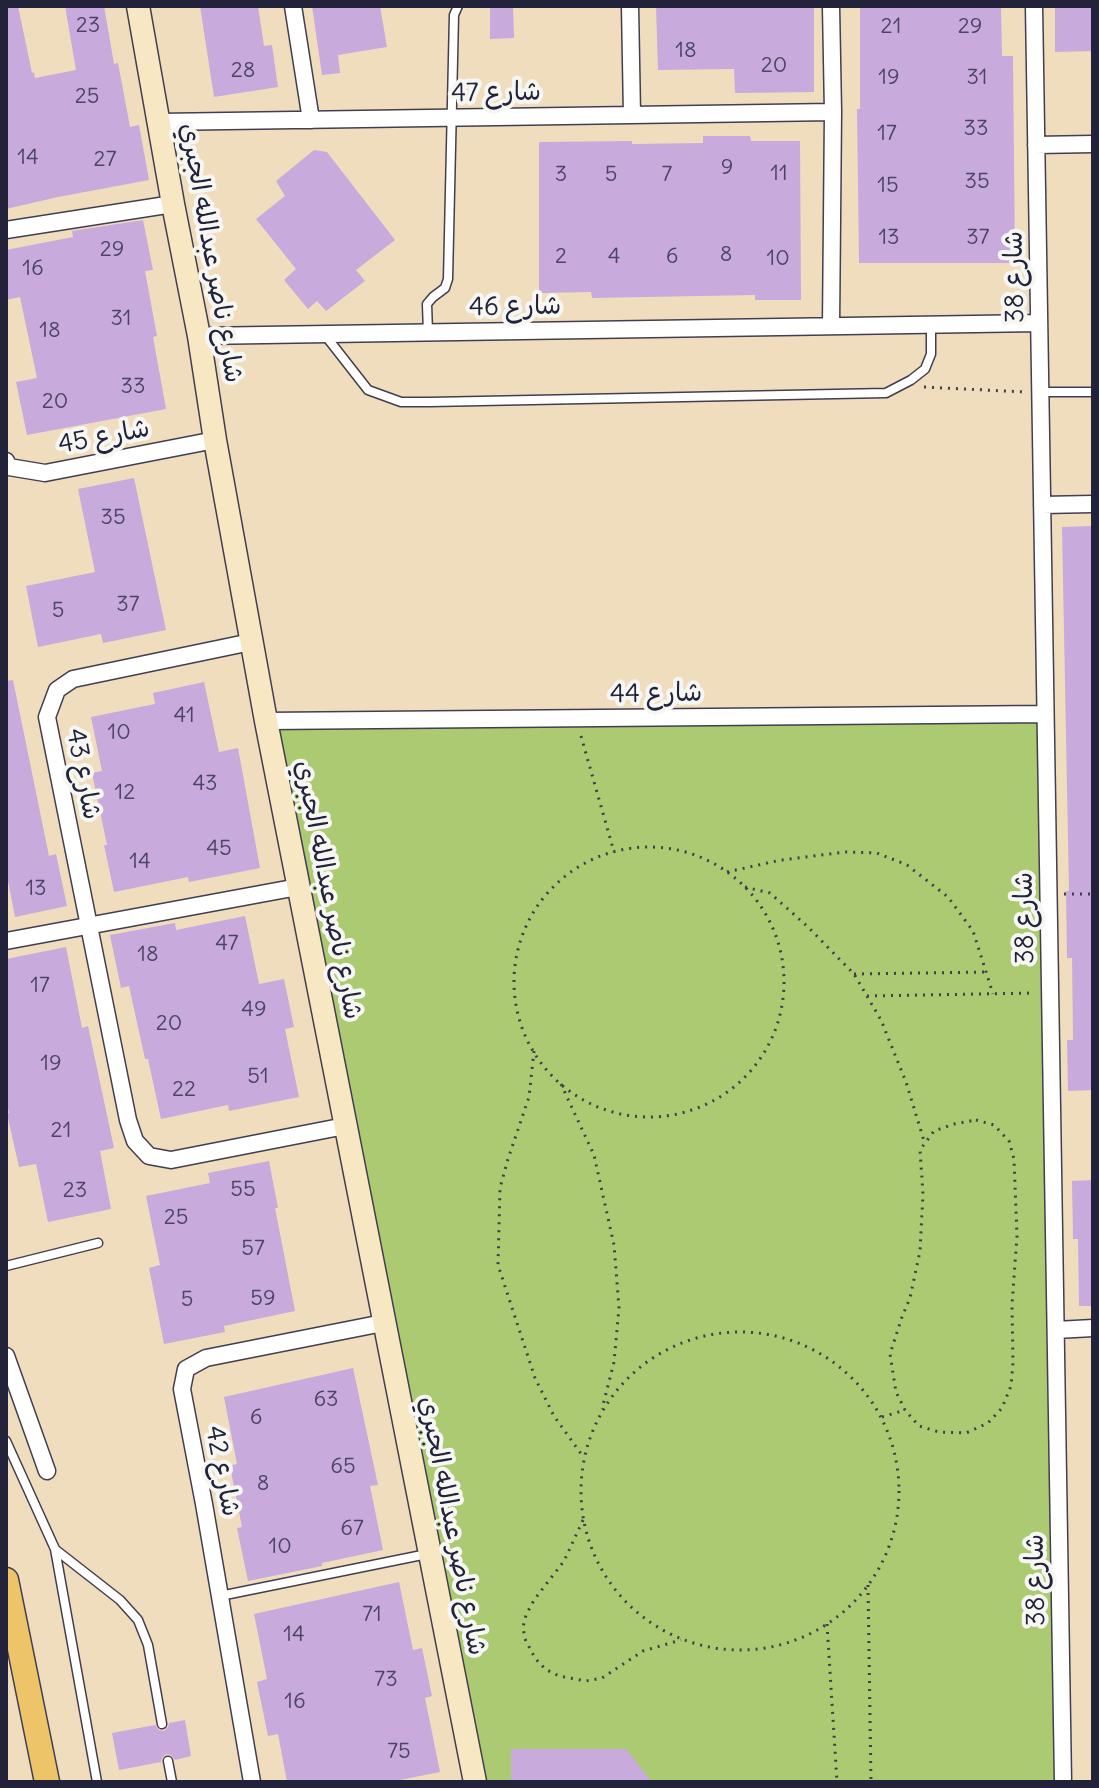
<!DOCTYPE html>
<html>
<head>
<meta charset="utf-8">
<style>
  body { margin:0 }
  #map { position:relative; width:1099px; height:1788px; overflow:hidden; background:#f0ddbe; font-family:Delius,sans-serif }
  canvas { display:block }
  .frame { position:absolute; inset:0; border:8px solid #22223b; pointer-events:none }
</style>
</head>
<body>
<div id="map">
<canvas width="1099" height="1788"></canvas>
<div class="frame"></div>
</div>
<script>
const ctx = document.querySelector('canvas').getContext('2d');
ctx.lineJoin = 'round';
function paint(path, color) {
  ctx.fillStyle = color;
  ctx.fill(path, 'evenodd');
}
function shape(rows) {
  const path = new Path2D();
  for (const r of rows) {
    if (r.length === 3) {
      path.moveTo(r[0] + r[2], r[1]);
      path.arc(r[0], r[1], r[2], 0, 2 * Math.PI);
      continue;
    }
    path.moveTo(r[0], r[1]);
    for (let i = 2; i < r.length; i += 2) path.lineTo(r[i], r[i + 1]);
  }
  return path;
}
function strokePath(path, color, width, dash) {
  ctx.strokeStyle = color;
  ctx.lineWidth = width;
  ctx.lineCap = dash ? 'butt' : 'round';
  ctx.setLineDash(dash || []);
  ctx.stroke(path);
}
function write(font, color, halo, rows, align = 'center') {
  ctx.font = font + ' Delius,"Playpen Sans Arabic",sans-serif';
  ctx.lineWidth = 8;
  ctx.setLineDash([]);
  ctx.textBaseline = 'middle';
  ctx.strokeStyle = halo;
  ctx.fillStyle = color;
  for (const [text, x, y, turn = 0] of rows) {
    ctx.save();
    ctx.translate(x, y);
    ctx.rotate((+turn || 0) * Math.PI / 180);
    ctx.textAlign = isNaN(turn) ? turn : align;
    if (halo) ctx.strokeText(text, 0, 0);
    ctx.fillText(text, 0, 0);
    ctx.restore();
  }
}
paint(shape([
  [1045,714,1063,1782,475,1782,266,721]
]), '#abca71');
paint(shape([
  [6,6,18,6,32,73,34,72,35,78,76,70,65,6,104,6,114,64,118,63,130,127,139,125,149,180,58,197,6,209],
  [200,6,258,6,264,46,272,45,278,87,214,97],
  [312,6,380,6,387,47,338,55,340,73,322,75],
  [490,6,513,6,514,38,490,39],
  [656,6,814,6,814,92,735,93,734,69,658,70],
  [860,6,1001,6,1002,56,1013,56,1015,263,859,263,857,109,860,109],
  [1055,6,1093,6,1093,51,1055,52],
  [703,136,750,136,751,141,800,141,801,300,755,300,755,295,592,298,591,292,539,293,539,142,632,141,632,144,703,143],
  [314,150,327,152,395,240,356,270,365,281,326,311,317,301,308,309,284,280,296,269,256,219,285,196,276,181],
  [143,220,153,270,145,271,157,336,153,337,166,409,27,435,16,382,37,378,20,297,6,300,6,250,73,237,72,231],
  [134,478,166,630,103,643,101,634,38,647,26,586,95,572,78,489],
  [1093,526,1093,1090,1068,1091,1067,1040,1073,1040,1072,958,1067,958,1066,891,1069,891,1062,527],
  [13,680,49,856,56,854,67,906,15,917,6,871,6,681],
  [204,682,219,752,238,748,260,868,189,882,188,877,114,892,104,845,107,845,92,773,102,771,91,717,155,704,153,693],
  [245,916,259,984,284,979,294,1027,285,1029,299,1097,229,1111,228,1105,161,1119,148,1059,145,1059,129,986,121,988,110,935,175,923,176,930],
  [66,947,82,1028,88,1026,114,1148,100,1151,111,1209,48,1222,36,1164,19,1167,7,1114,9,1113,6,1097,6,959],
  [269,1161,278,1208,275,1208,295,1311,224,1326,225,1332,164,1344,149,1268,160,1265,146,1196,210,1183,208,1173],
  [1093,1180,1093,1306,1079,1306,1078,1239,1073,1239,1072,1181],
  [353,1368,378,1485,370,1486,383,1550,322,1563,322,1566,248,1581,237,1528,242,1527,230,1466,237,1464,224,1397],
  [399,1582,413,1650,422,1648,432,1696,425,1698,440,1772,390,1782,287,1782,278,1734,268,1736,257,1682,267,1679,254,1614],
  [185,1720,191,1756,175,1760,171,1755,166,1754,162,1758,161,1762,119,1770,112,1733,155,1725,159,1730,164,1731,168,1727,169,1723],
  [511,1749,626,1749,652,1782,511,1782]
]), '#c8aadd');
const lane = shape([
  [428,333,427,304,433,297,445,288,448,279,454,15,458,6],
  [325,335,368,390,401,402,430,402,886,393,911,380,925,369,931,354,931,325],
  [1040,392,1093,392],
  [6,1266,98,1243],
  [6,1441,55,1549,97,1782],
  [56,1550,120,1600,138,1620,148,1645,162,1724],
  [220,1596,427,1554],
  [168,1761,172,1782]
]);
const street = shape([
  [293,6,311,120],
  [630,6,632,115],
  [1034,6,1063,1782],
  [160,122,833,112],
  [1036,145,1093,144],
  [6,230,173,204],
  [831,326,833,112,831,6],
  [199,336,1039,323],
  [6,461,9,467,45,473,215,440],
  [1042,505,1093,504],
  [251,642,73,679,57,690,47,717,128,1120,135,1141,149,1156,171,1160,345,1126],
  [266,721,1045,714],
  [6,941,298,887],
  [1056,1330,1093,1328],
  [6,1356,47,1471],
  [252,1782,204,1504,182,1389,186,1369,206,1358,383,1323]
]);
const secondary = shape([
  [138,6,173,204,199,336,215,440,266,721,475,1782]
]);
const primary = shape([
  [6,1580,47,1782]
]);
strokePath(lane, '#413e4f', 11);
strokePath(street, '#413e4f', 19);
strokePath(secondary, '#413e4f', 25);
strokePath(primary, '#413e4f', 27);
strokePath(shape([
  [924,387,1025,392],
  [581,736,614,852],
  [649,982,135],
  [727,872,781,860,846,852,877,853,907,865,948,897,973,931,993,994],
  [745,887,770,893,808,927,854,974,881,1020,906,1082,925,1144],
  [1064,894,1093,894],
  [854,974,986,972],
  [867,996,1034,993],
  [534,1051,529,1097,508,1159,500,1188,498,1265,535,1378,554,1416,584,1458],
  [561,1084,594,1155,614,1245,619,1308,614,1362,602,1409],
  [976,1120,994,1125,1009,1141,1014,1159,1017,1236,1012,1305,1013,1363,1011,1386,1002,1408,988,1423,966,1433,939,1432,919,1426,905,1410,896,1392,890,1354,902,1317,910,1298,920,1251,923,1194,920,1150,934,1131,954,1124,976,1120],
  [740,1491,159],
  [882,1417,905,1410],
  [583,1520,564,1561,534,1600,526,1615,523,1627,525,1639,535,1658,545,1669,559,1676,586,1681,602,1678,643,1651,681,1640],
  [868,1585,871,1782],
  [827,1624,837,1782]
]), '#413e4f', 3, [2, 6]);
strokePath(lane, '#fff', 8);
strokePath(street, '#fff', 16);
strokePath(secondary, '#f8e7c3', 22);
strokePath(primary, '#eec469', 24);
write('22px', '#4c4464', null, [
  ["23",88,26],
  ["21",891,27],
  ["29",970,27],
  ["18",686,51],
  ["20",774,66],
  ["28",243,71],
  ["19",889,78],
  ["31",977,78],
  ["25",87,97],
  ["33",976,129],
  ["17",887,134],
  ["14",28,158],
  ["27",105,160],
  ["9",727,168],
  ["11",779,174],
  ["3",561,175],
  ["5",611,175],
  ["7",667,175],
  ["35",977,182],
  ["15",888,186],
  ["13",889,238],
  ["37",978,238],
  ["29",112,250],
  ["8",726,255],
  ["2",561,257],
  ["4",614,257],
  ["6",672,257],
  ["10",778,259],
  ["16",33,269],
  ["31",121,319],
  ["18",50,331],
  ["33",133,387],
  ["20",55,402],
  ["35",113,518],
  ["37",128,605],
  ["5",58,611],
  ["41",184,716],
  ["10",119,733],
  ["43",205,784],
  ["12",125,793],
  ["45",219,849],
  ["14",140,862],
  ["13",36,889],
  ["47",227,944],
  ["18",148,955],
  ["17",40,986],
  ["49",254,1010],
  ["20",169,1024],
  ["19",51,1064],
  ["51",258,1077],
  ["22",184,1090],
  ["21",61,1131],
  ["55",243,1190],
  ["23",75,1191],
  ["25",176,1218],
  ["57",253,1249],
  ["59",263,1299],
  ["5",187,1300],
  ["63",326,1400],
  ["6",256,1418],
  ["65",343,1467],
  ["8",263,1484],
  ["67",352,1529],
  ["10",280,1547],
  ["71",372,1615],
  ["14",294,1635],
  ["73",386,1680],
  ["16",295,1702],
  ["75",399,1752]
]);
write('26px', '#22223b', '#f6f6f2', [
  ["شارع 47",496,93,-1],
  ["شارع ناصر عبدالله الجبري",211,253,80],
  ["شارع 38",1015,277,-91],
  ["شارع 46",515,307,-1],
  ["شارع 45",104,437,-11],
  ["شارع 44",656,694,-1],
  ["شارع 43",83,774,79],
  ["شارع ناصر عبدالله الجبري",328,890,79],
  ["شارع 38",1025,918,-91],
  ["شارع 42",222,1471,79],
  ["شارع ناصر عبدالله الجبري",452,1526,79],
  ["شارع 38",1036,1580,-91]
]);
</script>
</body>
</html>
